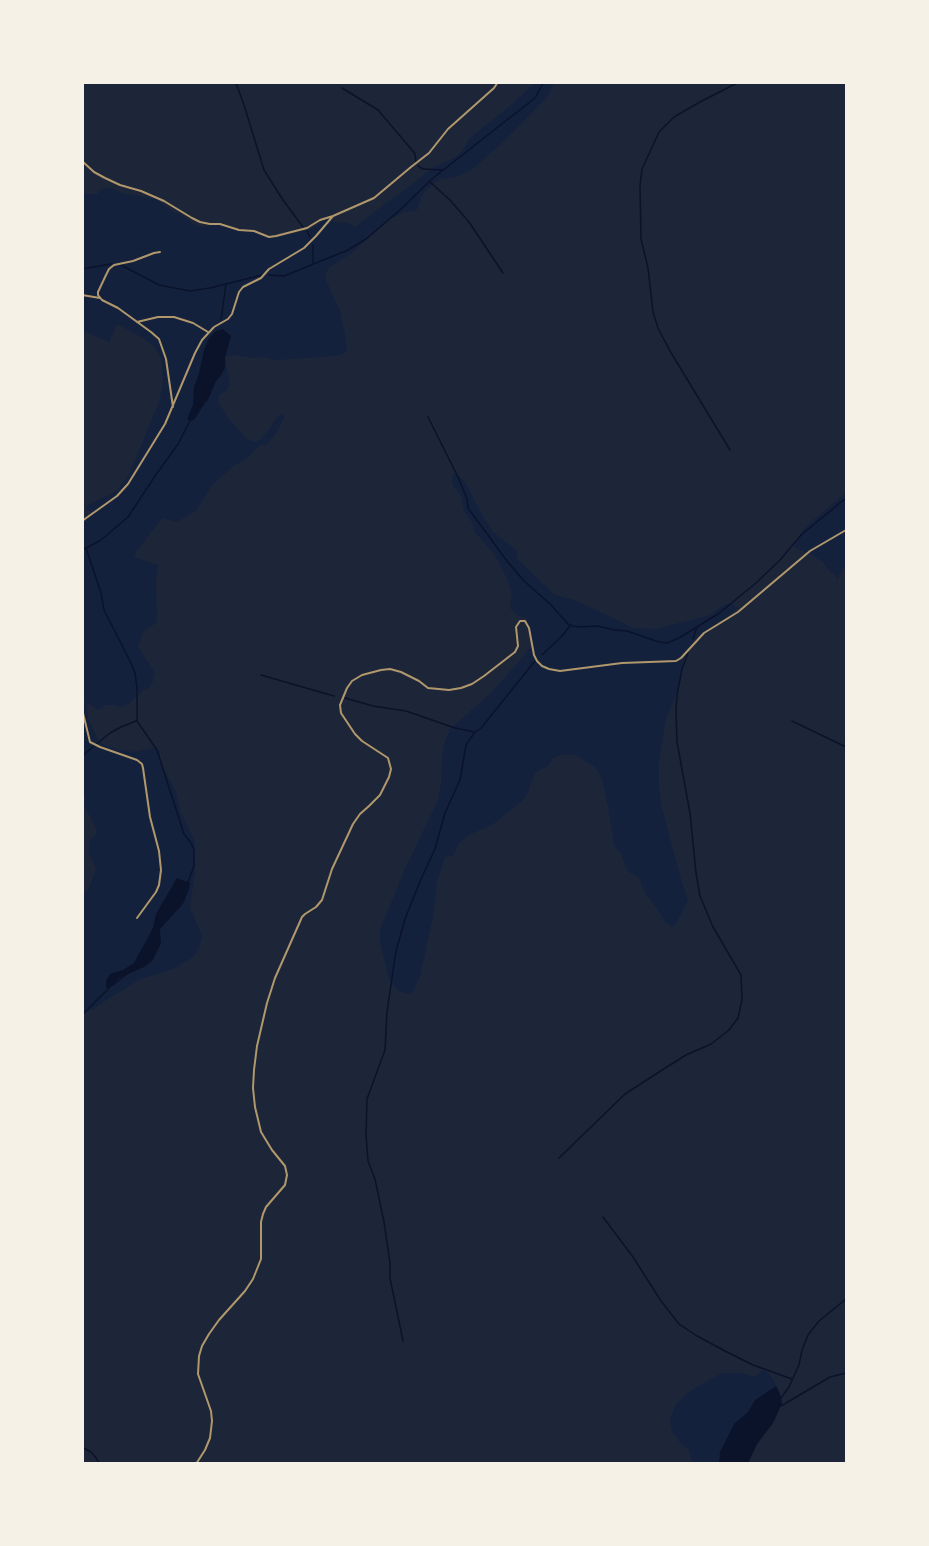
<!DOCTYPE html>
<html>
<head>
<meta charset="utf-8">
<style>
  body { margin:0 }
  #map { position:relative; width:929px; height:1546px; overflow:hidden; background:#14213d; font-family:Poppins,sans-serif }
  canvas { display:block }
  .frame { position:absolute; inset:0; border:84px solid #f6f1e7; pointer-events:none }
</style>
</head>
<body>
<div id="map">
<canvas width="929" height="1546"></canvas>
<div class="frame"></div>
</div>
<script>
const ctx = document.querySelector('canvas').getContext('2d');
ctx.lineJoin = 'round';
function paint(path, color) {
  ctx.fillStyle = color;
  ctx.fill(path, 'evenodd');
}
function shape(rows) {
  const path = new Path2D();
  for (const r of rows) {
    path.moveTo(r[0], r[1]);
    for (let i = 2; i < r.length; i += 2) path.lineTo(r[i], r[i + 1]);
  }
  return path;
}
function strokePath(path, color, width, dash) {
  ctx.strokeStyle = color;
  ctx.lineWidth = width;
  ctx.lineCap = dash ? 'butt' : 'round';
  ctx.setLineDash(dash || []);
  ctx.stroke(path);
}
paint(shape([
  [82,83,535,83,511,105,470,138,463,150,456,157,431,169,405,190,384,204,356,227,348,223,334,222,333,220,328,218,311,229,274,238,252,230,237,229,222,223,201,227,194,224,180,214,174,212,155,199,122,193,111,188,101,189,97,194,83,194],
  [554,83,846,83,846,493,810,523,801,533,794,547,810,554,823,562,825,566,838,579,839,575,844,568,846,568,846,1463,748,1463,757,1444,773,1423,782,1403,780,1394,774,1381,769,1374,762,1370,755,1377,741,1373,722,1373,690,1391,676,1404,670,1420,672,1431,682,1445,689,1450,693,1463,83,1463,82,1014,95,1008,109,998,127,988,138,980,173,969,193,957,199,948,202,936,190,908,195,871,195,841,180,811,176,792,161,763,159,751,153,748,133,752,119,750,104,745,98,740,88,718,86,702,98,710,106,705,113,705,122,707,128,704,144,690,150,687,153,681,155,673,138,647,143,632,157,622,156,580,158,565,134,557,136,552,162,518,176,522,196,511,212,485,236,464,243,462,259,446,267,444,277,432,284,418,283,413,278,416,267,432,260,440,255,442,248,440,229,419,218,402,219,395,227,390,230,384,225,357,235,355,251,358,265,357,276,360,335,356,343,354,347,349,346,339,340,311,325,278,328,268,349,255,390,219,404,212,416,211,423,194,434,183,440,179,455,177,473,169,506,139,548,96],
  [454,474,459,476,466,484,481,513,493,532,514,548,518,553,517,559,555,595,577,601,634,628,655,629,711,615,720,607,728,604,732,604,738,608,716,627,691,645,682,663,683,669,677,692,666,718,659,761,659,786,662,808,680,876,688,901,674,927,666,923,656,907,645,893,639,878,628,871,624,863,621,853,614,846,608,806,602,779,595,767,575,755,560,755,553,758,549,765,535,773,527,794,522,801,492,825,471,834,459,843,453,856,445,857,437,882,433,917,420,976,414,990,409,994,398,991,389,979,380,942,380,930,405,869,438,800,441,784,442,756,444,744,450,729,490,694,524,656,532,644,527,618,518,616,510,608,512,595,507,578,494,554,474,531,473,524,464,511,461,496,452,484,452,477],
  [117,324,136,334,153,345,162,360,163,385,159,402,129,475,117,491,86,506,87,509,91,512,91,517,83,523,82,330,109,342],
  [83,790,86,798,84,804,96,829,96,835,90,840,89,854,96,869,89,888,83,895]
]), '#1d2539');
paint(shape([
  [223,329,231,336,225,357,225,368,220,377,216,381,208,400,205,403,194,420,190,421,187,419,193,405,194,387,199,373,204,350,209,338,216,331],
  [177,878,190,883,189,889,183,904,160,929,161,943,153,960,144,967,119,978,110,988,106,988,106,981,110,974,123,970,134,963,153,928,156,914],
  [776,1386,780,1394,782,1403,773,1423,757,1444,748,1463,719,1463,720,1452,734,1424,748,1412,755,1400]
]), '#0b132b');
strokePath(shape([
  [236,83,244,105,264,170,283,200,303,227],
  [342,88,378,110,412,150,415,154,416,162],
  [418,166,423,169,442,170],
  [430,182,450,200,469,222,503,273],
  [307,231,310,237],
  [313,245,313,263],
  [121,265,159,285,190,291,210,288,262,275],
  [82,269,111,264],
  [269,275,284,276,348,250,366,239,400,210,433,178,535,98,544,82],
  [221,319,226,284],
  [428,417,458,477,467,499,468,508,507,561,524,581,550,604,568,624,573,626,580,627,597,626,615,630,627,631,659,642,667,643,679,638,718,614,756,583,780,560,802,534,846,498],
  [730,450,670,351,658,328,653,312,648,268,641,239,640,186,642,169,659,132,674,117,700,102,739,82],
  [86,548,101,593,104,610,132,665,135,673,137,688,137,721,157,750,184,834,191,843,194,850,194,866,188,882],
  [82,550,101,540,128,517,155,476,178,444,190,421],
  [693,639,697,627],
  [542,655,561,637,570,626],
  [261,675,334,696],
  [345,698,373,706,406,711,455,728,474,732],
  [792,721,846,747],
  [82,756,110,733,121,727,136,721],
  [113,985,128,973],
  [82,1015,109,988],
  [559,1158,625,1094,659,1072,686,1055,711,1044,729,1030,738,1018,742,1000,741,975,713,927,700,896,696,873,690,813,677,742,676,710,677,695,682,669,688,653],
  [603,1217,633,1257,661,1301,679,1324,697,1336,727,1352,753,1365,792,1379],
  [403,1341,390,1278,390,1263,384,1222,375,1179,368,1161,366,1135,367,1099,385,1050,387,1012,396,951,405,919,421,879,435,849,445,813,460,780,466,745,475,732,481,728,535,661],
  [781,1398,789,1387,799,1365,802,1350,808,1335,819,1321,846,1299],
  [781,1406,830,1377,846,1373],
  [82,1447,91,1452,97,1459,99,1464]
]), '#0b132b', 1.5);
strokePath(shape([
  [82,161,94,172,105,178,120,185,141,191,164,201,192,218,200,222,210,224,220,224,239,230,254,231,269,237,276,236,307,228,320,220,333,216,374,198,411,167,429,153,448,129,494,88,498,82],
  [160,252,154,253,133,261,114,265,109,269,106,275,98,292,98,295,102,300,118,308,151,332,159,339,166,359,173,407],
  [82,295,100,298],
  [137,322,158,317,174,317,193,323,208,332],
  [82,521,117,496,128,484,165,424,195,353,202,340,214,327,228,319,232,314,239,292,243,287,261,278,269,269,304,248,316,236,333,216],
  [82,709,90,742,100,747,137,760,142,764,143,768,150,817,159,851,161,870,159,885,156,892,137,918],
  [196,1464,205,1450,210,1438,212,1421,211,1411,198,1374,199,1356,202,1346,209,1334,219,1320,245,1291,253,1279,261,1259,261,1222,263,1214,266,1207,285,1185,287,1175,285,1166,272,1150,261,1132,255,1107,253,1088,254,1070,257,1046,267,1003,275,978,302,917,305,914,316,907,322,900,332,869,353,824,360,814,369,806,380,795,389,777,391,769,388,758,362,741,355,734,341,713,340,705,347,688,352,681,362,675,381,670,390,669,401,672,419,681,428,688,449,690,461,688,472,684,484,676,515,652,518,646,516,627,520,621,525,621,529,628,534,655,537,661,542,666,549,669,560,671,622,663,676,661,681,658,704,633,738,612,810,551,846,530]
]), '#b1986c', 2);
</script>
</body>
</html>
